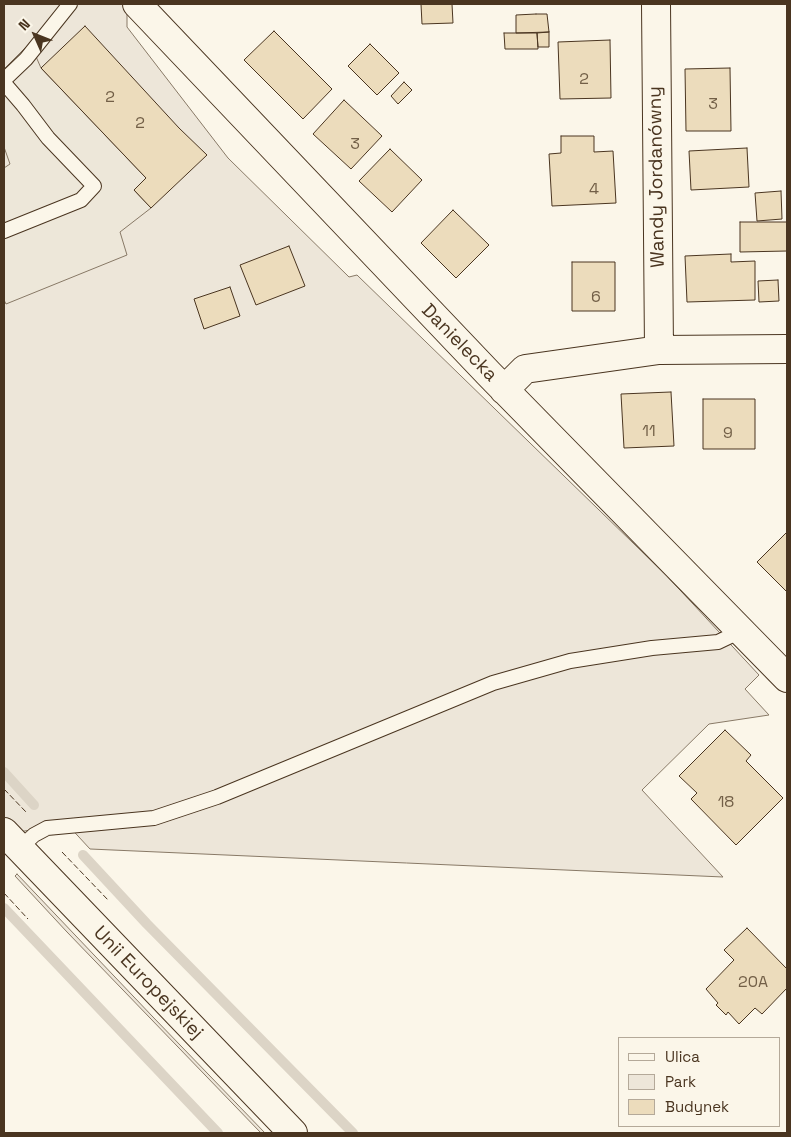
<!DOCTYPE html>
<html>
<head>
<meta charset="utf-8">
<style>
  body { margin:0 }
  #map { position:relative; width:791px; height:1137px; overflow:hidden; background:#fbf6e9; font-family:"Space Grotesk",sans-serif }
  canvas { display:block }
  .frame { position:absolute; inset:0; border:5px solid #4a3520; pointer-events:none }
  .legend { position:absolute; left:618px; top:1037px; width:162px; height:90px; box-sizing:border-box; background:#fbf6e9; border:1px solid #b4a999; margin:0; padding:6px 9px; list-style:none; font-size:15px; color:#4a3520 }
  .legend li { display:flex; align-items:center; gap:10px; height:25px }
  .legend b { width:25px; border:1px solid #b4a999 }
  .north { position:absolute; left:10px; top:10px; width:50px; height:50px; -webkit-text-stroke:4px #fbf6e9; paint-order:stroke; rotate:314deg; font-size:14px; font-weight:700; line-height:20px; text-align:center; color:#4a3520 }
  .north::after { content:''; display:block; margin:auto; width:18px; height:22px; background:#4a3520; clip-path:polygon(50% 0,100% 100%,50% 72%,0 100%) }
</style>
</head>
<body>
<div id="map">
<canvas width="791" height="1137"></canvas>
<div class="frame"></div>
<ul class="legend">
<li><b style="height:6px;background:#fbf6e9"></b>Ulica</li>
<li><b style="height:14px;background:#ede6d9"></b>Park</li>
<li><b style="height:14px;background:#ecdcbc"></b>Budynek</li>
</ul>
<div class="north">N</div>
</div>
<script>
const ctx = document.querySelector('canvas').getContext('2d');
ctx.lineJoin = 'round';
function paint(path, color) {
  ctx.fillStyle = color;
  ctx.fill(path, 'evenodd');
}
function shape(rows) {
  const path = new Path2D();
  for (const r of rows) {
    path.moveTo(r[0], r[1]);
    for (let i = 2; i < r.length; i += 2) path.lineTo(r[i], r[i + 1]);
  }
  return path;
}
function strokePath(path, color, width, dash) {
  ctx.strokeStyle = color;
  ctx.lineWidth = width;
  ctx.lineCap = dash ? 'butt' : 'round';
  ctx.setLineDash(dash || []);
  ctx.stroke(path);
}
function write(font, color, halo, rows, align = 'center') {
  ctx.font = font + ' "Space Grotesk",sans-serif';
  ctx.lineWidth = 4;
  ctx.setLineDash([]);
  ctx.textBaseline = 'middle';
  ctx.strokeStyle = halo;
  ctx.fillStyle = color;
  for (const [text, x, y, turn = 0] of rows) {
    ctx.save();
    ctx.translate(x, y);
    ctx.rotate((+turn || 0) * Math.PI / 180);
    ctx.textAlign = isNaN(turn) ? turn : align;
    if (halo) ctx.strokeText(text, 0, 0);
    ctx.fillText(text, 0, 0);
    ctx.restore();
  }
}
const green = shape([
  [4,4,127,4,127,27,228,158,349,277,357,275,667,576,759,675,745,689,769,715,709,724,642,790,723,877,90,849,66,823,4,835,4,4],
  [17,874,153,1017,265,1133,261,1133,67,932,15,876,17,874]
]);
paint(green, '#ede6d9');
strokePath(green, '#887966', 1);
const parking = shape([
  [30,43,41,68,146,178,134,190,151,208,120,232,127,255,6,304,4,300,4,168,10,164,4,147,4,69,30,43]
]);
paint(parking, '#ede7d9');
strokePath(parking, '#887966', 1);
strokePath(shape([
  [4,772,34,805],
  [83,855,147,924,353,1133],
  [4,908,218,1133]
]), '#dcd4c6', 10);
const building = shape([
  [421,4,452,4,453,23,422,24,421,4],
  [536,14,547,14,549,32,516,33,516,15,536,14],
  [85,26,179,128,207,155,151,208,134,190,146,178,41,68,85,26],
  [274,31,332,89,303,119,244,60,274,31],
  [549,32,549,47,538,47,537,33,549,32],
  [504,33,537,33,538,49,505,49,504,33],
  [610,40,611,98,560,99,558,42,610,40],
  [370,44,399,73,377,95,348,66,370,44],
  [730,68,731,131,686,131,685,69,730,68],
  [404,82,412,90,398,104,391,96,404,82],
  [344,100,382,136,351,169,313,134,344,100],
  [561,136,594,136,594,152,613,151,616,203,552,206,549,154,561,153,561,136],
  [747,148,749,187,691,190,689,151,747,148],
  [390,149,422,180,392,212,359,181,390,149],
  [781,191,782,219,757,221,755,193,781,191],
  [453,210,489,245,456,278,421,243,453,210],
  [740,222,787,222,787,251,740,252,740,222],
  [289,246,305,286,256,305,240,265,289,246],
  [731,254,731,262,755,261,755,300,687,302,685,256,731,254],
  [572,262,615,262,615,311,572,311,572,262],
  [778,280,779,301,759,302,758,281,778,280],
  [230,287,240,316,204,329,194,299,230,287],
  [671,392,674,446,624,448,621,394,671,392],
  [703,399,755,399,755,449,703,449,703,399],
  [787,532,787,592,757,562,787,532],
  [725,730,751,755,746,761,783,798,736,845,691,799,697,793,679,776,725,730],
  [747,928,787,969,787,988,762,1014,755,1008,739,1024,728,1012,726,1015,716,1005,718,1003,706,989,734,960,724,950,747,928]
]);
paint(building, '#ecdcbc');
strokePath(building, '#4a3520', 1);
const lane = shape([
  [4,80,26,59,70,4],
  [4,83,23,105,48,138,94,186,81,200,4,231],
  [20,848,34,835,47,828,154,818,217,797,493,683,570,661,652,648,718,642,741,631]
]);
const street = shape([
  [137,4,489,374,787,678],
  [656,4,659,350],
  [504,390,525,369,659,350,787,349]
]);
const secondary = shape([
  [4,832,293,1133]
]);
strokePath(lane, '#4a3520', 16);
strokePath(street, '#4a3520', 30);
strokePath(secondary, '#4a3520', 30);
strokePath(lane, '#fbf6e9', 14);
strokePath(street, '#fbf6e9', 28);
strokePath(secondary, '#fbf6e9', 28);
strokePath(shape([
  [4,789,26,812],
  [62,852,109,901],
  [4,893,28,919]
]), '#4a3520', 1, [6, 2.5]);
write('16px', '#725f47', null, [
  ["2",584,80],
  ["2",110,98],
  ["3",713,105],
  ["2",140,124],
  ["3",355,145],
  ["4",594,190],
  ["6",596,298],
  ["11",649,432],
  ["9",728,434],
  ["18",726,803],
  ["20A",753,983]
]);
write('19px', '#4a3520', '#fbf6e9', [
  ["Wandy Jordanówny",657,177,-91],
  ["Danielecka",459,343,46],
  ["Unii Europejskiej",148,983,46]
]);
</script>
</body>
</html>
